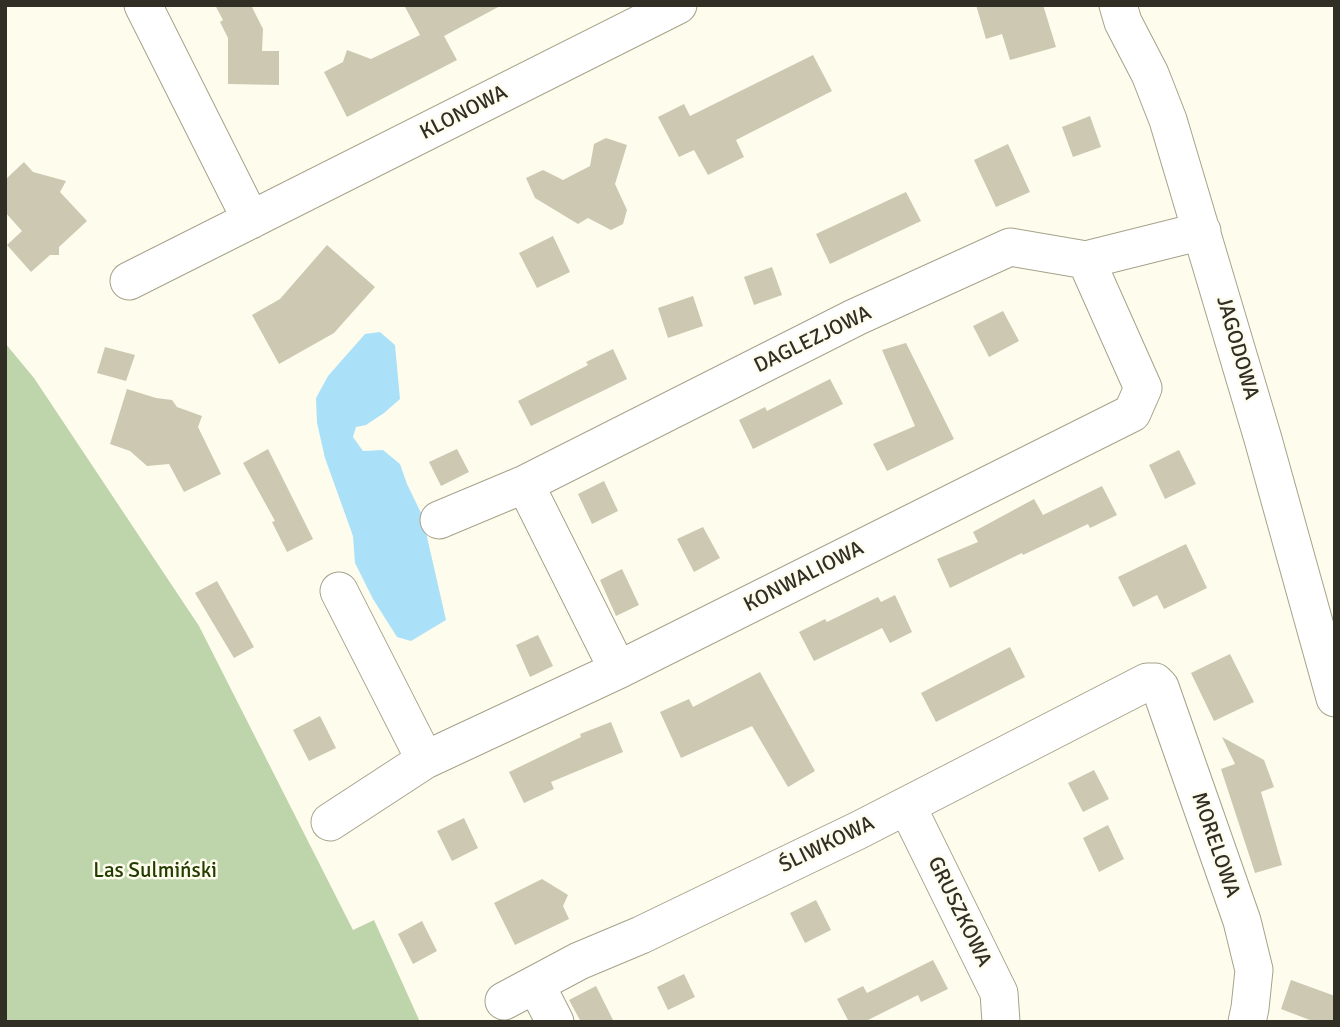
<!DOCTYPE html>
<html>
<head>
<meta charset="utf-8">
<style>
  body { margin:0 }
  #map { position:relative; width:1340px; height:1027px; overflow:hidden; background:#fefced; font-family:Signika,sans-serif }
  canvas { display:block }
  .frame { position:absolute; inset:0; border:7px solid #302e25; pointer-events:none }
</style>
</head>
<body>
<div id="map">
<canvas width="1340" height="1027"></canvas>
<div class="frame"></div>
</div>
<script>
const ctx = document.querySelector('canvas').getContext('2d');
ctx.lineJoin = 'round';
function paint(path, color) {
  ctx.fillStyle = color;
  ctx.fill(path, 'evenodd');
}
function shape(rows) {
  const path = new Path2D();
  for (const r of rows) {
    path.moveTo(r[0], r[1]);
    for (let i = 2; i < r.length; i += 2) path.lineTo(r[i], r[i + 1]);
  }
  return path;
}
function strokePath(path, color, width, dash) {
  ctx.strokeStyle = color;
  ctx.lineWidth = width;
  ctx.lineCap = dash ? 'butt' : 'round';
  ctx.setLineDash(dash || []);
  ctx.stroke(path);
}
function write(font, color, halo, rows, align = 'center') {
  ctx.font = font + ' Signika,sans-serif';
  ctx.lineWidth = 5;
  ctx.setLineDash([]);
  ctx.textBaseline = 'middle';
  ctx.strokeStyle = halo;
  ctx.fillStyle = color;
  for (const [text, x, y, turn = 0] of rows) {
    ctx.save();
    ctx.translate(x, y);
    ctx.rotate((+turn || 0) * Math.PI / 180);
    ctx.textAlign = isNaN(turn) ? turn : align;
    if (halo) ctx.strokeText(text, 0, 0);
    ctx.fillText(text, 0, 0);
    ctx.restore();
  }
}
paint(shape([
  [5,343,34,378,199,626,353,930,374,920,420,1022,5,1022]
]), '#bed5ac');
paint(shape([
  [380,332,395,345,400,399,384,413,366,425,356,427,353,437,363,451,383,450,400,464,407,484,422,515,446,620,411,641,397,637,373,599,355,563,353,536,325,458,317,423,316,398,328,376,365,334]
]), '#aae1f9');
paint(shape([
  [215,5,251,5,263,29,262,51,279,51,279,85,228,84,228,38,220,22,223,20],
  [404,5,502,5,444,36,457,60,347,117,324,72,343,62,347,50,371,59,420,35],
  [976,5,1043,5,1056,47,1010,60,1002,34,986,39],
  [813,55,832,91,736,140,744,157,708,175,694,150,679,157,658,117,684,104,690,116],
  [1090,116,1101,147,1073,157,1062,127],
  [606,138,627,145,615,184,627,210,623,224,611,230,588,218,578,224,535,198,526,178,543,170,563,180,590,166,594,144],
  [1008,144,1030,192,996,207,974,160],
  [24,162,33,172,66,181,60,192,87,221,59,247,59,255,50,255,31,272,7,245,22,231,5,212,5,180],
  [906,192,921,221,830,264,816,234],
  [553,236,570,272,537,288,519,253],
  [327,245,375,287,334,333,279,364,252,315,280,299],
  [772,267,782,295,754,305,744,277],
  [693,296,703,326,668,338,658,308],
  [1003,311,1019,341,989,357,973,326],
  [906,343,954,439,887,471,873,444,915,426,882,350],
  [105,347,135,355,126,381,97,373],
  [613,349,627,379,531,426,518,401,588,365,586,362],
  [830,379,843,404,753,449,739,420,765,407,767,411],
  [127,389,156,398,172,400,177,407,202,416,198,427,221,474,184,492,169,464,147,466,130,451,110,444],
  [268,449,313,539,287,552,272,522,275,521,243,463],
  [457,449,469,472,441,486,429,462],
  [1179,450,1196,484,1165,499,1149,465],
  [604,481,618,511,592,524,578,494],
  [1102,486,1117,515,1090,528,1088,524,1023,555,1022,553,950,588,937,559,978,542,973,532,1034,499,1043,515],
  [703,527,720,558,694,572,677,539],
  [1186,544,1207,588,1164,609,1157,595,1133,607,1118,577],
  [622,569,639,605,616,616,600,580],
  [217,581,254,647,234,658,195,593],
  [895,595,912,632,890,643,882,628,814,661,799,632,825,619,827,622,878,597,881,602],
  [538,635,553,666,530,677,516,645],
  [1010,647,1025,677,936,722,921,693],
  [1230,654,1254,702,1214,721,1191,673],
  [760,672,815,771,788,787,752,726,681,758,660,712,689,699,693,707],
  [320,716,336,748,309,761,293,730],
  [611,722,623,752,551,782,554,789,524,803,509,772,581,737,580,734],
  [1222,737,1264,760,1274,787,1261,792,1282,865,1255,873,1221,769,1235,764],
  [1094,770,1109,799,1083,812,1068,783],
  [464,818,478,848,452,861,437,831],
  [1108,825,1124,859,1099,872,1083,838],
  [542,879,568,895,563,906,569,919,515,945,494,903],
  [816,900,831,930,805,943,790,913],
  [422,921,437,951,413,964,398,934],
  [933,960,948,989,921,1002,918,995,864,1022,849,1022,837,999,863,986,867,993],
  [684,974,695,997,668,1010,657,987],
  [1291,980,1335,996,1335,1022,1315,1022,1281,1009],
  [596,986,614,1022,581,1022,569,1000]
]), '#ccc8b1');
const minor = shape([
  [143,5,251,220],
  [1118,5,1123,22,1150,74,1168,120,1263,439,1335,698],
  [129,281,678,5],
  [525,484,618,670],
  [439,520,525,484,856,317,1010,247,1086,260,1202,231],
  [339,591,425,760],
  [907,806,999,993,1001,1022],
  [330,822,425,760,618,670,1132,413,1143,388,1086,260],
  [536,985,555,1022],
  [504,1001,579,961,641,935,859,830,1147,682,1155,682,1160,687,1242,921,1254,970,1250,1008,1247,1022]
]);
strokePath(minor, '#a6a28b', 39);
strokePath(minor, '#fff', 37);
write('21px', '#302e25', '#fefced', [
  ["KLONOWA",464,113,-27],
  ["DAGLEZJOWA",813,340,-26],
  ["JAGODOWA",1237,348,74],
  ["KONWALIOWA",804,577,-27],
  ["ŚLIWKOWA",827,845,-26],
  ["MORELOWA",1215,845,71],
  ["GRUSZKOWA",959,912,64]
]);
write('21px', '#223c00', '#fefced', [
  ["Las Sulmiński",155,871]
]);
</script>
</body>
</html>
